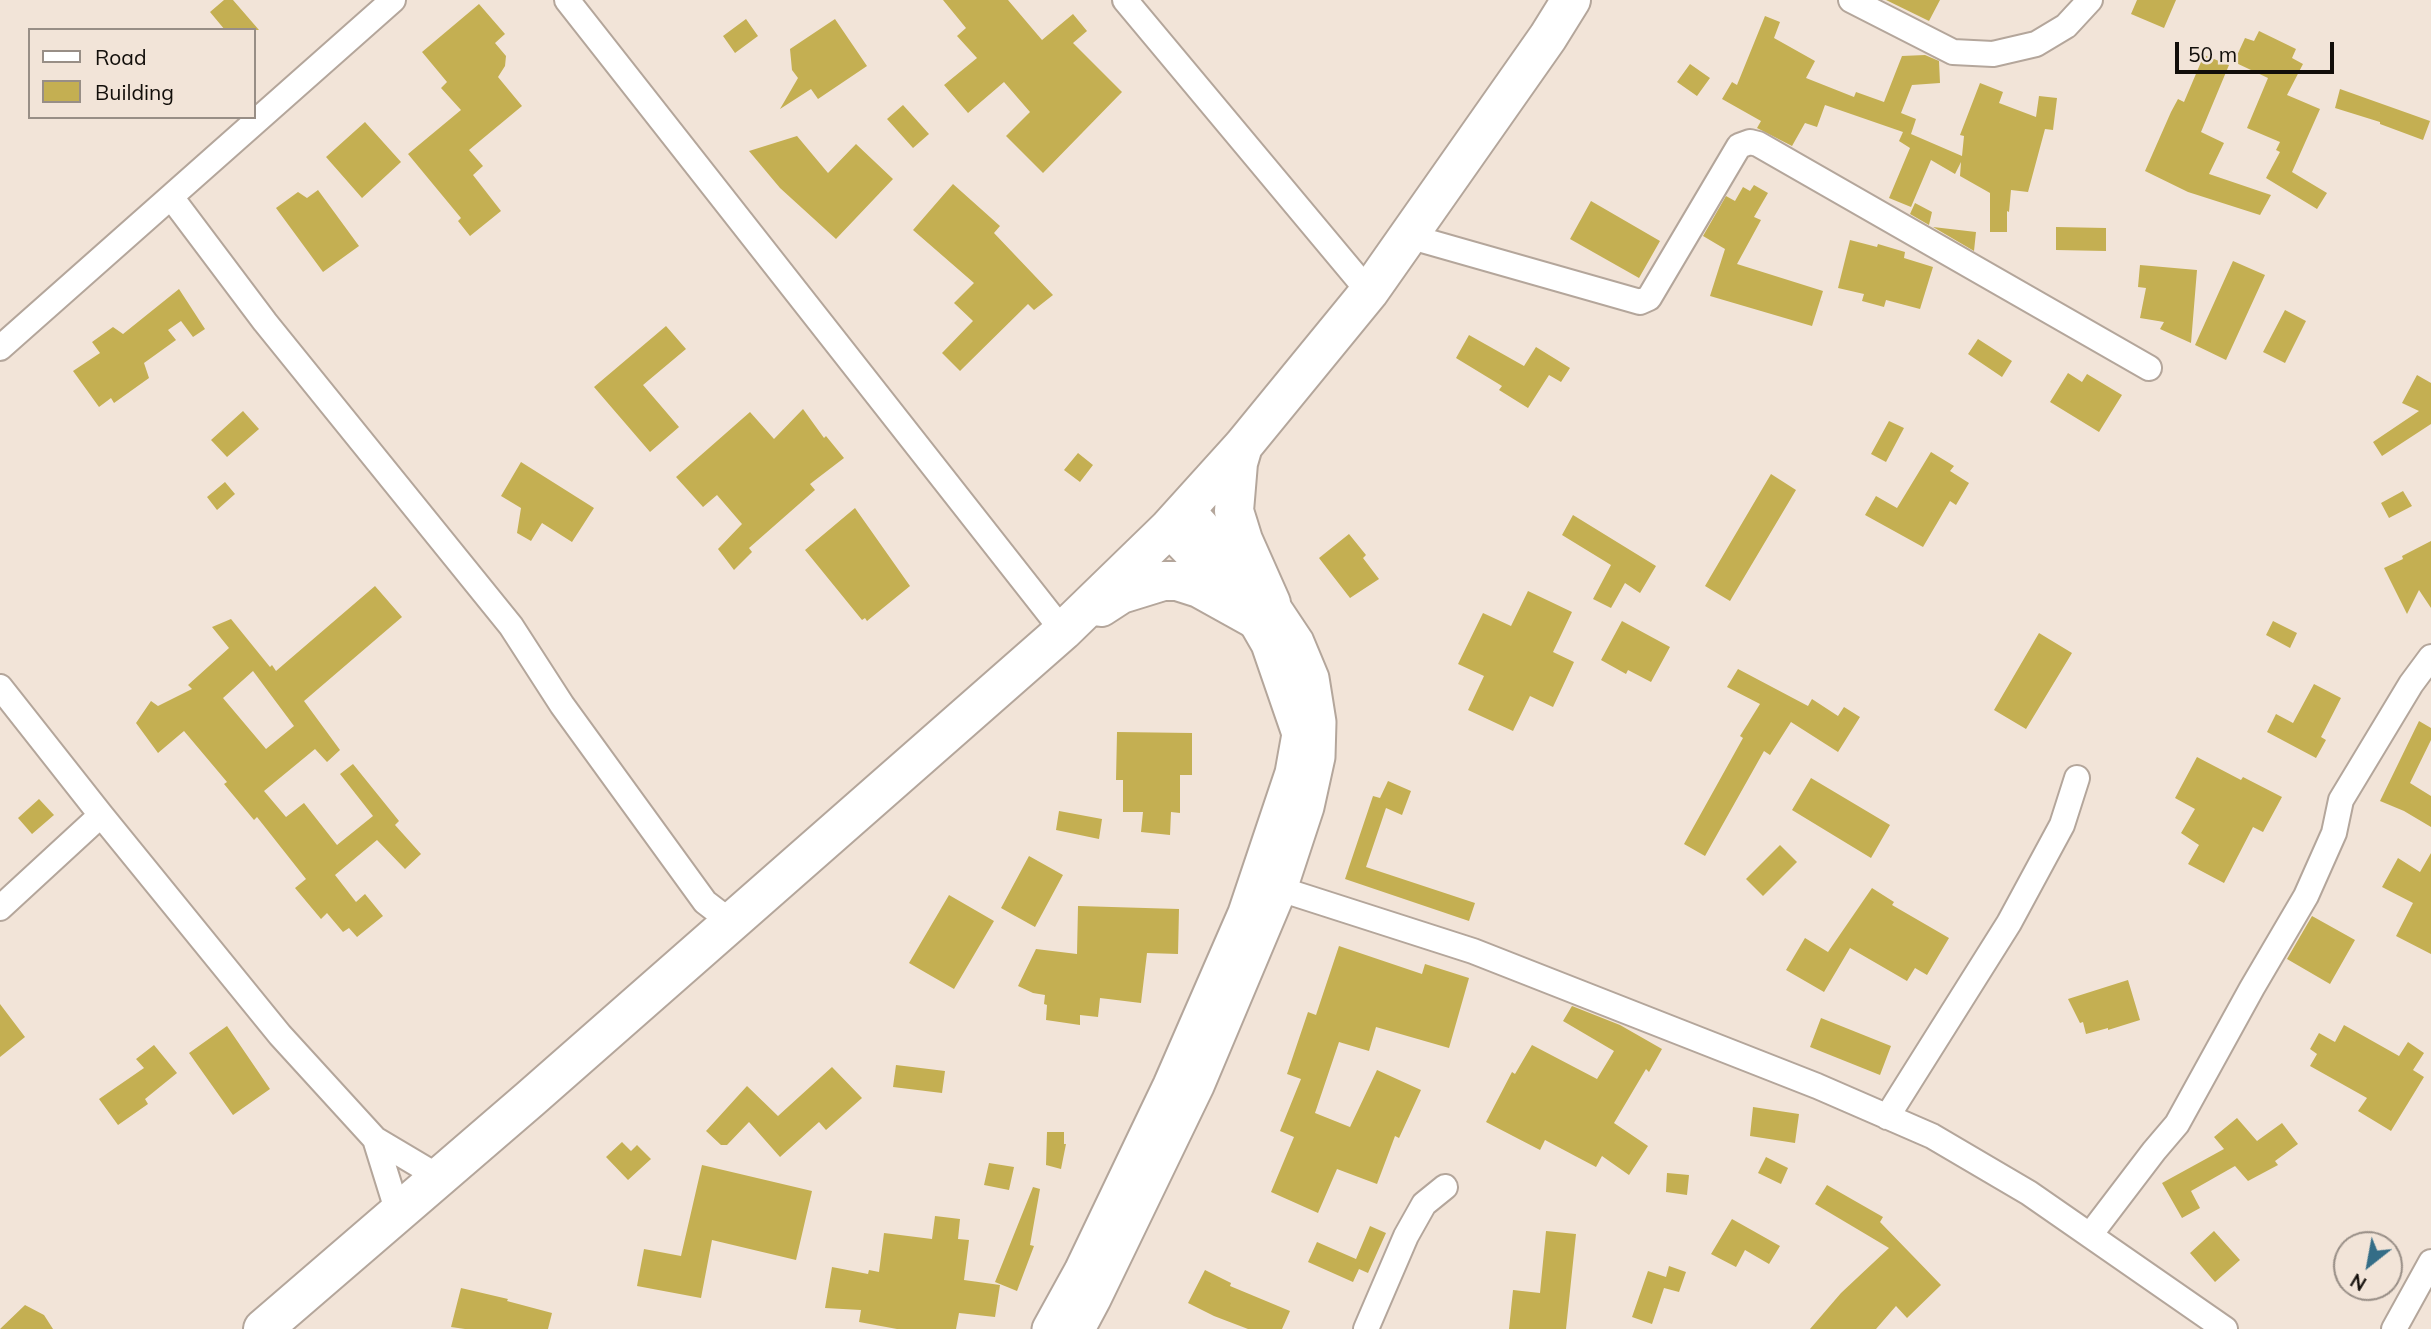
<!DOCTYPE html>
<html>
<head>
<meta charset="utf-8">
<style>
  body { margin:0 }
  #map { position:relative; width:2431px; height:1329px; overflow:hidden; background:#f2e4d8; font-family:Mulish,sans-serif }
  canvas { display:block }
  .legend { position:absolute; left:28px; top:28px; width:228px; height:91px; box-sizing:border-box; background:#f2e4d8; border:2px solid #988e86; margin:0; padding:9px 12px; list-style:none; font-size:21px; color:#120e0a }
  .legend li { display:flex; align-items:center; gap:14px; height:35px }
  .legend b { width:35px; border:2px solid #988e86 }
  .north { position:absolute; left:2333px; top:1231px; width:70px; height:70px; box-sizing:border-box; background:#f2e4d8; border:2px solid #988e86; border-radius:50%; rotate:211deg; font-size:19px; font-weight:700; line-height:28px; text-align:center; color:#120e0a }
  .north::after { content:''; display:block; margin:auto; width:24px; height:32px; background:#346d87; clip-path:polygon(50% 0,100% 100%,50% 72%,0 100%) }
  .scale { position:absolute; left:2175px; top:42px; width:159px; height:32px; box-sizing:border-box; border:4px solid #120e0a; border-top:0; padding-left:9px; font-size:21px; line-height:24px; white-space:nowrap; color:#120e0a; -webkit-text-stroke:5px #f2e4d8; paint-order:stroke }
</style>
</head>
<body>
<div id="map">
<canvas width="2431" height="1329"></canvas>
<ul class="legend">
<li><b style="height:9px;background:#fff"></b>Road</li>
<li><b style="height:19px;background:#c4af52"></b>Building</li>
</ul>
<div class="north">N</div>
<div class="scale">50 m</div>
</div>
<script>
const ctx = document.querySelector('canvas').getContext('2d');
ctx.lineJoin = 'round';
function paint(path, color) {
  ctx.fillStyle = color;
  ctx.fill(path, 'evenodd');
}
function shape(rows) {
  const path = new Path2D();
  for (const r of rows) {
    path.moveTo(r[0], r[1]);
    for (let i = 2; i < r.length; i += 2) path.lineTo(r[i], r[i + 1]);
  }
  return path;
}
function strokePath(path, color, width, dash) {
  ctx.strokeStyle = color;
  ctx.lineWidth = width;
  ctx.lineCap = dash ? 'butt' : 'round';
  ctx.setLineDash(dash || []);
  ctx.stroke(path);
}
paint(shape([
  [224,0,233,0,259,30,225,30,210,12],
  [943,0,1008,0,1042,40,1073,14,1087,31,1073,43,1122,92,1043,173,1006,136,1030,112,1004,82,968,113,944,85,977,58,957,36,966,28],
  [1886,0,1940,0,1929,21],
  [2137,0,2176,0,2164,28,2131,14],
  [479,4,505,34,495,43,506,56,505,66,498,77,522,106,469,150,483,166,473,175,501,211,470,236,458,221,461,218,408,154,461,110,441,88,447,82,422,52],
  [1765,16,1780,22,1774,38,1815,61,1806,78,1854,97,1856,92,1884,102,1902,56,1925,55,1939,61,1940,83,1912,85,1901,113,1916,119,1911,134,1962,156,1964,136,1960,135,1980,83,2003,92,1999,103,2036,117,2039,96,2057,98,2053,130,2045,129,2028,192,2011,190,2009,212,2007,211,2007,232,1990,232,1990,193,1960,176,1961,162,1955,174,1931,160,1911,207,1889,198,1910,148,1899,141,1903,132,1825,105,1817,127,1805,123,1792,146,1757,128,1761,121,1722,99,1732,82,1737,85],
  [746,19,758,36,735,53,723,36],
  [835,19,867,66,818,99,811,89,780,109,798,78,792,70,790,49],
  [2259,31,2296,49,2292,58,2303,64,2287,95,2320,109,2292,172,2327,193,2317,209,2266,178,2280,152,2276,150,2280,142,2247,128,2268,78,2234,62,2245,38,2254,41],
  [2204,55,2229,65,2201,132,2224,143,2209,174,2271,195,2260,215,2188,192,2145,171,2171,112,2178,99,2184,102],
  [1690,64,1710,78,1697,96,1677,82],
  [2340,89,2430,121,2423,140,2380,124,2380,122,2335,108],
  [903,105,929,134,913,148,887,119],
  [365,122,401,162,362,198,326,157],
  [797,136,828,173,856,144,893,179,836,239,780,188,749,151],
  [953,184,1000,226,994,233,1053,295,1034,310,1028,304,960,371,942,353,973,321,954,303,974,283,913,230],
  [1754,185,1768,193,1754,217,1761,220,1737,264,1823,291,1812,326,1710,296,1725,249,1703,236,1726,196,1735,201,1743,187,1750,191],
  [318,190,359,246,323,272,276,208,298,192,307,198],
  [1591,201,1660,241,1639,278,1570,239],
  [1915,203,1932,212,1929,225,1910,214],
  [1933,227,1976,232,1974,251],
  [2056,227,2106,228,2106,251,2056,250],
  [1850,240,1877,247,1878,244,1905,252,1904,258,1933,267,1920,309,1886,300,1884,307,1862,301,1864,294,1838,288],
  [2233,261,2265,275,2226,360,2195,345],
  [2140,265,2197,270,2191,343,2160,329,2164,322,2140,318,2146,288,2138,287],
  [179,289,205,329,193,337,181,321,168,330,176,340,144,363,149,378,114,403,111,398,99,407,73,371,100,353,92,342,113,327,123,334],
  [2285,310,2306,321,2285,363,2263,352],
  [666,326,686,349,643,385,679,427,650,452,594,387],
  [1469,335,1524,366,1536,347,1570,368,1561,382,1549,375,1528,408,1499,390,1502,386,1456,358],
  [1978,339,2012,361,2002,377,1968,354],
  [2068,373,2082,382,2087,374,2122,395,2099,432,2050,402],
  [2417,375,2431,383,2431,424,2382,456,2373,442,2419,411,2402,403],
  [803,409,824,438,826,436,844,458,810,484,815,490,749,548,752,552,734,570,718,549,742,524,717,495,703,507,676,477,750,412,774,439],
  [243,411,259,429,227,457,211,440],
  [1889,421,1904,428,1886,462,1871,454],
  [1931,452,1954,466,1950,471,1969,483,1956,505,1950,501,1923,547,1865,515,1876,496,1897,508],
  [1078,453,1093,465,1080,482,1064,470],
  [521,462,594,508,572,542,542,523,531,541,517,533,521,508,501,496],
  [1771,474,1796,490,1730,601,1705,586],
  [225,482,235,494,217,510,207,497],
  [2403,491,2412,506,2389,518,2381,503],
  [855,508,910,586,867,621,865,618,862,620,805,550],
  [1573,515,1656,566,1640,593,1625,583,1611,608,1593,599,1611,565,1562,535],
  [1349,534,1366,555,1363,558,1379,579,1350,598,1319,558],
  [2431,541,2431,608,2419,590,2407,614,2384,568,2403,559,2402,556],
  [375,586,402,617,304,701,340,750,327,762,315,749,264,791,286,817,304,803,337,845,373,816,340,774,353,764,399,821,395,825,421,854,405,869,377,840,335,875,356,902,365,894,383,916,357,937,349,928,343,932,327,913,321,919,295,888,306,879,257,817,254,820,224,784,227,782,184,731,158,753,136,723,151,701,158,706,192,689,188,685,229,648,212,627,231,619,270,667,272,665,276,671],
  [253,671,294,726,266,749,223,698],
  [1528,591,1572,612,1553,652,1574,662,1553,707,1530,696,1513,731,1468,710,1484,676,1458,664,1483,613,1511,626],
  [1622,621,1670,647,1651,682,1628,670,1626,674,1601,660],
  [2273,621,2297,633,2290,648,2266,635],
  [2039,633,2072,653,2026,729,1994,710],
  [1738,669,1808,706,1812,699,1838,716,1844,707,1860,717,1838,752,1791,722,1770,755,1764,751,1705,856,1684,844,1743,738,1740,736,1760,704,1727,687],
  [2314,684,2341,698,2321,737,2326,740,2316,758,2267,732,2276,714,2293,723],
  [2419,721,2431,728,2431,740,2410,783,2431,796,2431,827,2404,811,2380,801],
  [1117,732,1192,733,1192,775,1180,775,1180,813,1171,812,1170,835,1141,832,1143,812,1123,812,1123,780,1116,780],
  [2197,757,2241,780,2243,777,2282,797,2263,832,2253,827,2224,883,2188,864,2199,845,2181,833,2195,809,2175,798],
  [1811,778,1890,825,1871,858,1792,810],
  [1388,781,1411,791,1402,815,1386,808,1366,867,1475,903,1469,921,1345,879,1373,796,1380,798],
  [39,799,54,815,32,834,18,818],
  [1059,811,1102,819,1099,839,1056,830],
  [1780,845,1797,862,1763,896,1746,879],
  [2431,853,2431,954,2396,936,2413,903,2382,887,2398,858,2420,872],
  [1029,856,1063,875,1035,927,1001,908],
  [1872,888,1894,902,1892,905,1949,938,1927,975,1915,968,1907,981,1850,948,1824,992,1786,970,1805,938,1828,952],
  [949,895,994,921,954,989,909,963],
  [1078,906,1179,909,1178,954,1147,953,1141,1003,1100,998,1098,1017,1080,1015,1080,1025,1046,1020,1047,1005,1044,1004,1045,995,1033,993,1018,986,1036,949,1077,954],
  [2312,916,2355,940,2330,984,2287,959],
  [1339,946,1422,974,1425,964,1469,978,1449,1048,1376,1027,1369,1051,1339,1042,1315,1113,1350,1127,1377,1070,1421,1090,1399,1138,1395,1136,1377,1184,1337,1169,1318,1213,1271,1192,1294,1137,1280,1131,1301,1079,1287,1074,1308,1012,1316,1015],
  [2128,980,2140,1020,2108,1030,2108,1028,2086,1034,2083,1022,2080,1023,2068,999],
  [0,1004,25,1037,0,1057],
  [1572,1006,1620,1025,1662,1049,1649,1072,1646,1069,1614,1123,1648,1146,1629,1175,1602,1156,1596,1167,1545,1140,1540,1150,1486,1122,1512,1072,1515,1074,1532,1045,1597,1079,1614,1051,1563,1021],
  [1821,1018,1891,1046,1880,1075,1810,1047],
  [2344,1025,2399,1056,2408,1042,2424,1053,2413,1070,2424,1077,2391,1131,2358,1111,2367,1098,2310,1066,2317,1054,2310,1049,2319,1033,2335,1042],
  [227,1026,270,1089,233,1115,189,1053],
  [154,1045,177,1073,145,1099,148,1104,118,1125,99,1099,144,1068,136,1059],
  [896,1065,945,1071,942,1093,893,1087],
  [832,1067,862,1098,826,1130,819,1122,780,1157,749,1122,727,1145,721,1145,706,1131,747,1086,778,1116],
  [1753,1107,1799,1114,1795,1143,1750,1136],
  [2237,1118,2257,1141,2282,1123,2298,1144,2275,1161,2278,1165,2248,1181,2235,1166,2191,1191,2200,1208,2182,1218,2162,1183,2224,1149,2214,1137],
  [1047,1132,1064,1132,1064,1144,1066,1144,1061,1169,1046,1165],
  [622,1142,631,1151,637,1145,651,1159,628,1180,606,1157],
  [1766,1157,1788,1168,1781,1184,1758,1173],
  [989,1163,1014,1167,1009,1190,984,1185],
  [702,1165,812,1191,796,1260,712,1240,701,1298,637,1286,644,1249,681,1256],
  [1667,1173,1689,1175,1687,1195,1666,1192],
  [1827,1185,1883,1217,1880,1222,1941,1285,1907,1318,1896,1306,1876,1329,1810,1329,1841,1293,1889,1248,1815,1204],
  [1033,1187,1040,1189,1030,1245,1034,1246,1017,1291,995,1282],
  [935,1216,960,1219,958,1239,969,1240,964,1280,1000,1285,995,1317,959,1313,956,1329,897,1329,859,1322,861,1310,825,1308,832,1267,868,1274,869,1270,879,1272,884,1233,932,1239],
  [1732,1219,1780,1246,1769,1264,1745,1250,1736,1267,1711,1254],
  [1370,1226,1386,1233,1368,1273,1359,1269,1353,1282,1308,1262,1317,1242,1356,1259],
  [1546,1231,1576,1234,1566,1329,1509,1329,1513,1290,1540,1293],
  [2214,1231,2240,1260,2215,1282,2190,1253],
  [1669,1266,1686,1272,1679,1292,1664,1288,1652,1324,1632,1317,1648,1271,1666,1277],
  [1205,1270,1231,1283,1230,1286,1290,1311,1282,1329,1248,1329,1214,1316,1188,1303],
  [461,1288,508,1299,507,1301,552,1313,548,1329,465,1329,451,1327],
  [25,1305,44,1315,53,1329,0,1329]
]), '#c4af52');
const minor = shape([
  [567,0,1063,631],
  [1125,0,1369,292],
  [1851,0,1953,52,1993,54,2036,44,2066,26,2090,0],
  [171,197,265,322,511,626,562,705,705,902,731,922],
  [1408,236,1640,302,1649,298,1739,146,1750,142,1758,144,2149,368],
  [0,348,393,0],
  [0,687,101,815,280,1035,375,1139,439,1177],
  [1280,889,1473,951,1817,1086,1932,1136,2029,1193,2225,1329],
  [0,908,101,815],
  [1887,1117,2009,923,2062,825,2077,778],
  [375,1139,398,1213],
  [2090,1235,2154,1151,2177,1124,2252,988,2306,896,2334,833,2341,800,2411,684,2431,657],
  [1366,1329,1406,1236,1424,1204,1445,1187],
  [2394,1329,2431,1262]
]);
const secondary = shape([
  [1049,1329,1081,1271,1170,1085,1245,913,1292,773,1299,734,1268,644,1253,618,1168,529],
  [1078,1329,1094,1299,1197,1086,1280,889,1307,807,1318,757,1319,722,1312,678,1297,642,1271,603,1187,509]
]);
const trunk = shape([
  [1243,446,1238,463,1234,511,1243,540,1271,603],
  [1101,607,1121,594,1163,581,1177,581,1199,588,1253,618],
  [263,1329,530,1099,1063,631,1168,529,1243,446,1369,292,1548,37,1571,0]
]);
strokePath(minor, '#b4a69b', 28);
strokePath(secondary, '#b4a69b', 37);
strokePath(trunk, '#b4a69b', 42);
strokePath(minor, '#fff', 24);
strokePath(secondary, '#fff', 33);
strokePath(trunk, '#fff', 38);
</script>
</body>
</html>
